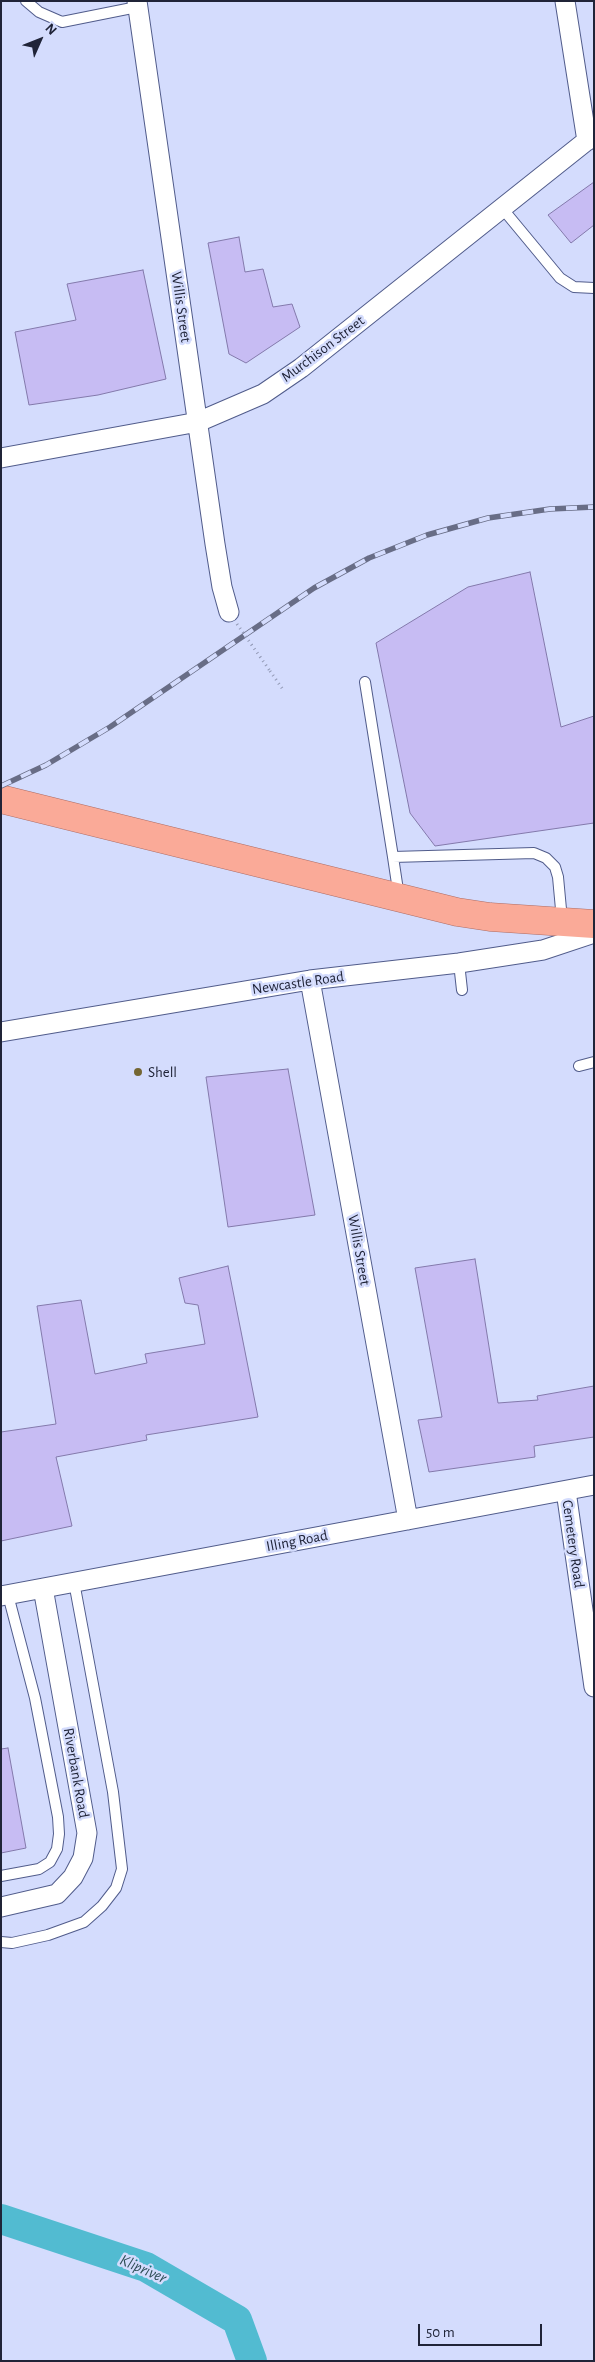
<!DOCTYPE html>
<html>
<head>
<meta charset="utf-8">
<style>
  body { margin:0 }
  #map { position:relative; width:595px; height:2362px; overflow:hidden; background:#d4dcfd; font-family:"Alegreya Sans",sans-serif }
  canvas { display:block }
  .frame { position:absolute; inset:0; border:2px solid #202438; pointer-events:none }
  .north { position:absolute; left:15px; top:15px; width:50px; height:50px; -webkit-text-stroke:4px #d4dcfd; paint-order:stroke; rotate:46deg; font-size:14px; font-weight:700; line-height:20px; text-align:center; color:#202438 }
  .north::after { content:''; display:block; margin:auto; width:18px; height:22px; background:#202438; clip-path:polygon(50% 0,100% 100%,50% 72%,0 100%) }
  .scale { position:absolute; left:418px; top:2324px; width:124px; height:22px; box-sizing:border-box; border:2px solid #202438; border-top:0; padding-left:6px; font-size:15px; line-height:18px; white-space:nowrap; color:#202438; -webkit-text-stroke:4px #d4dcfd; paint-order:stroke }
</style>
</head>
<body>
<div id="map">
<canvas width="595" height="2362"></canvas>
<div class="frame"></div>
<div class="north">N</div>
<div class="scale">50 m</div>
</div>
<script>
const ctx = document.querySelector('canvas').getContext('2d');
ctx.lineJoin = 'round';
function shape(rows) {
  const path = new Path2D();
  for (const r of rows) {
    path.moveTo(r[0], r[1]);
    for (let i = 2; i < r.length; i += 2) path.lineTo(r[i], r[i + 1]);
  }
  return path;
}
function strokePath(path, color, width, dash) {
  ctx.strokeStyle = color;
  ctx.lineWidth = width;
  ctx.lineCap = dash ? 'butt' : 'round';
  ctx.setLineDash(dash || []);
  ctx.stroke(path);
}
function paint(path, color) {
  ctx.fillStyle = color;
  ctx.fill(path, 'evenodd');
}
function write(font, color, halo, rows, align = 'center') {
  ctx.font = font + ' "Alegreya Sans",sans-serif';
  ctx.lineWidth = 5;
  ctx.setLineDash([]);
  ctx.textBaseline = 'middle';
  ctx.strokeStyle = halo;
  ctx.fillStyle = color;
  for (const [text, x, y, turn = 0] of rows) {
    ctx.save();
    ctx.translate(x, y);
    ctx.rotate((+turn || 0) * Math.PI / 180);
    ctx.textAlign = isNaN(turn) ? turn : align;
    if (halo) ctx.strokeText(text, 0, 0);
    ctx.fillText(text, 0, 0);
    ctx.restore();
  }
}
strokePath(shape([
  [1,2219,146,2267,237,2320,252,2361]
]), '#52bbd1', 30);
const building = shape([
  [594,182,594,225,571,243,548,215,594,182],
  [239,237,245,272,263,269,273,307,292,304,300,327,246,363,229,354,208,243,239,237],
  [143,270,166,379,98,395,29,405,15,332,76,320,67,284,143,270],
  [530,572,561,727,594,716,594,823,435,846,410,813,376,643,468,587,530,572],
  [288,1069,315,1215,228,1227,206,1077,288,1069],
  [475,1259,498,1403,538,1400,537,1396,594,1386,594,1437,534,1446,535,1457,429,1472,418,1420,442,1417,415,1268,475,1259],
  [228,1266,258,1417,146,1435,147,1440,56,1457,72,1526,1,1541,1,1432,56,1424,37,1306,81,1300,95,1374,147,1363,145,1354,205,1344,198,1305,185,1303,179,1278,228,1266],
  [8,1748,26,1848,1,1853,1,1749,8,1748]
]);
paint(building, '#c7bcf3');
strokePath(building, '#8379ab', 1);
const service = shape([
  [26,1,39,12,62,22,137,7],
  [502,208,560,278,574,287,594,288],
  [365,682,393,857],
  [399,897,393,857,534,853,546,858,555,867,558,877,562,920],
  [459,963,462,990],
  [579,1066,594,1062],
  [1,1876,39,1869,50,1862,57,1849,59,1834,58,1817,35,1698,8,1595],
  [1,1942,12,1943,48,1935,84,1922,102,1906,116,1888,122,1869,113,1792,74,1582]
]);
const minor = shape([
  [137,1,215,544,222,587,229,612],
  [565,1,587,141],
  [1,458,198,422,263,394,301,368,594,135],
  [310,980,408,1520],
  [1,1032,310,980,459,963,543,950,594,933],
  [566,1491,594,1687],
  [1,1596,594,1485],
  [1,1907,57,1894,73,1877,83,1858,87,1833,43,1588]
]);
const trunk = shape([
  [1,799,457,912,490,917,594,924]
]);
strokePath(service, '#515c8b', 12);
strokePath(minor, '#515c8b', 21);
strokePath(trunk, '#ac6d66', 29);
strokePath(shape([
  [270,671,284,691]
]), '#9198b4', 3, [1, 4]);
strokePath(service, '#fff', 10);
strokePath(minor, '#fff', 19);
strokePath(trunk, '#faaa98', 28);
const rail = shape([
  [1,786,46,765,110,727,314,588,369,558,427,535,488,518,550,509,594,507]
]);
strokePath(rail, '#686d86', 5.5);
strokePath(rail, '#d4dcfd', 4, [11]);
strokePath(shape([
  [237,624,270,671]
]), '#9198b4', 3, [1, 4]);
for (const [x, y, r, color] of [
  [138,1072,5,"#746633"]
]) {
  const dot = new Path2D();
  dot.arc(x, y, r, 0, 2 * Math.PI);
  ctx.fillStyle = color;
  ctx.fill(dot);
  strokePath(dot, '#d4dcfd', 2);
}
write('15px', '#202438', '#d4dcfd', [
  ["Willis Street",181,307,82],
  ["Murchison Street",323,349,-37],
  ["Newcastle Road",298,983,-8],
  ["Willis Street",359,1250,80],
  ["Illing Road",297,1541,-11],
  ["Cemetery Road",573,1544,82],
  ["Riverbank Road",76,1773,80]
]);
write('15px', '#202438', '#d4dcfd', [
  ["Shell",148,1072]
], 'left');
write('italic 16px', '#2d4d55', '#d4dcfd', [
  ["Klipriver",143,2269,24]
]);
</script>
</body>
</html>
